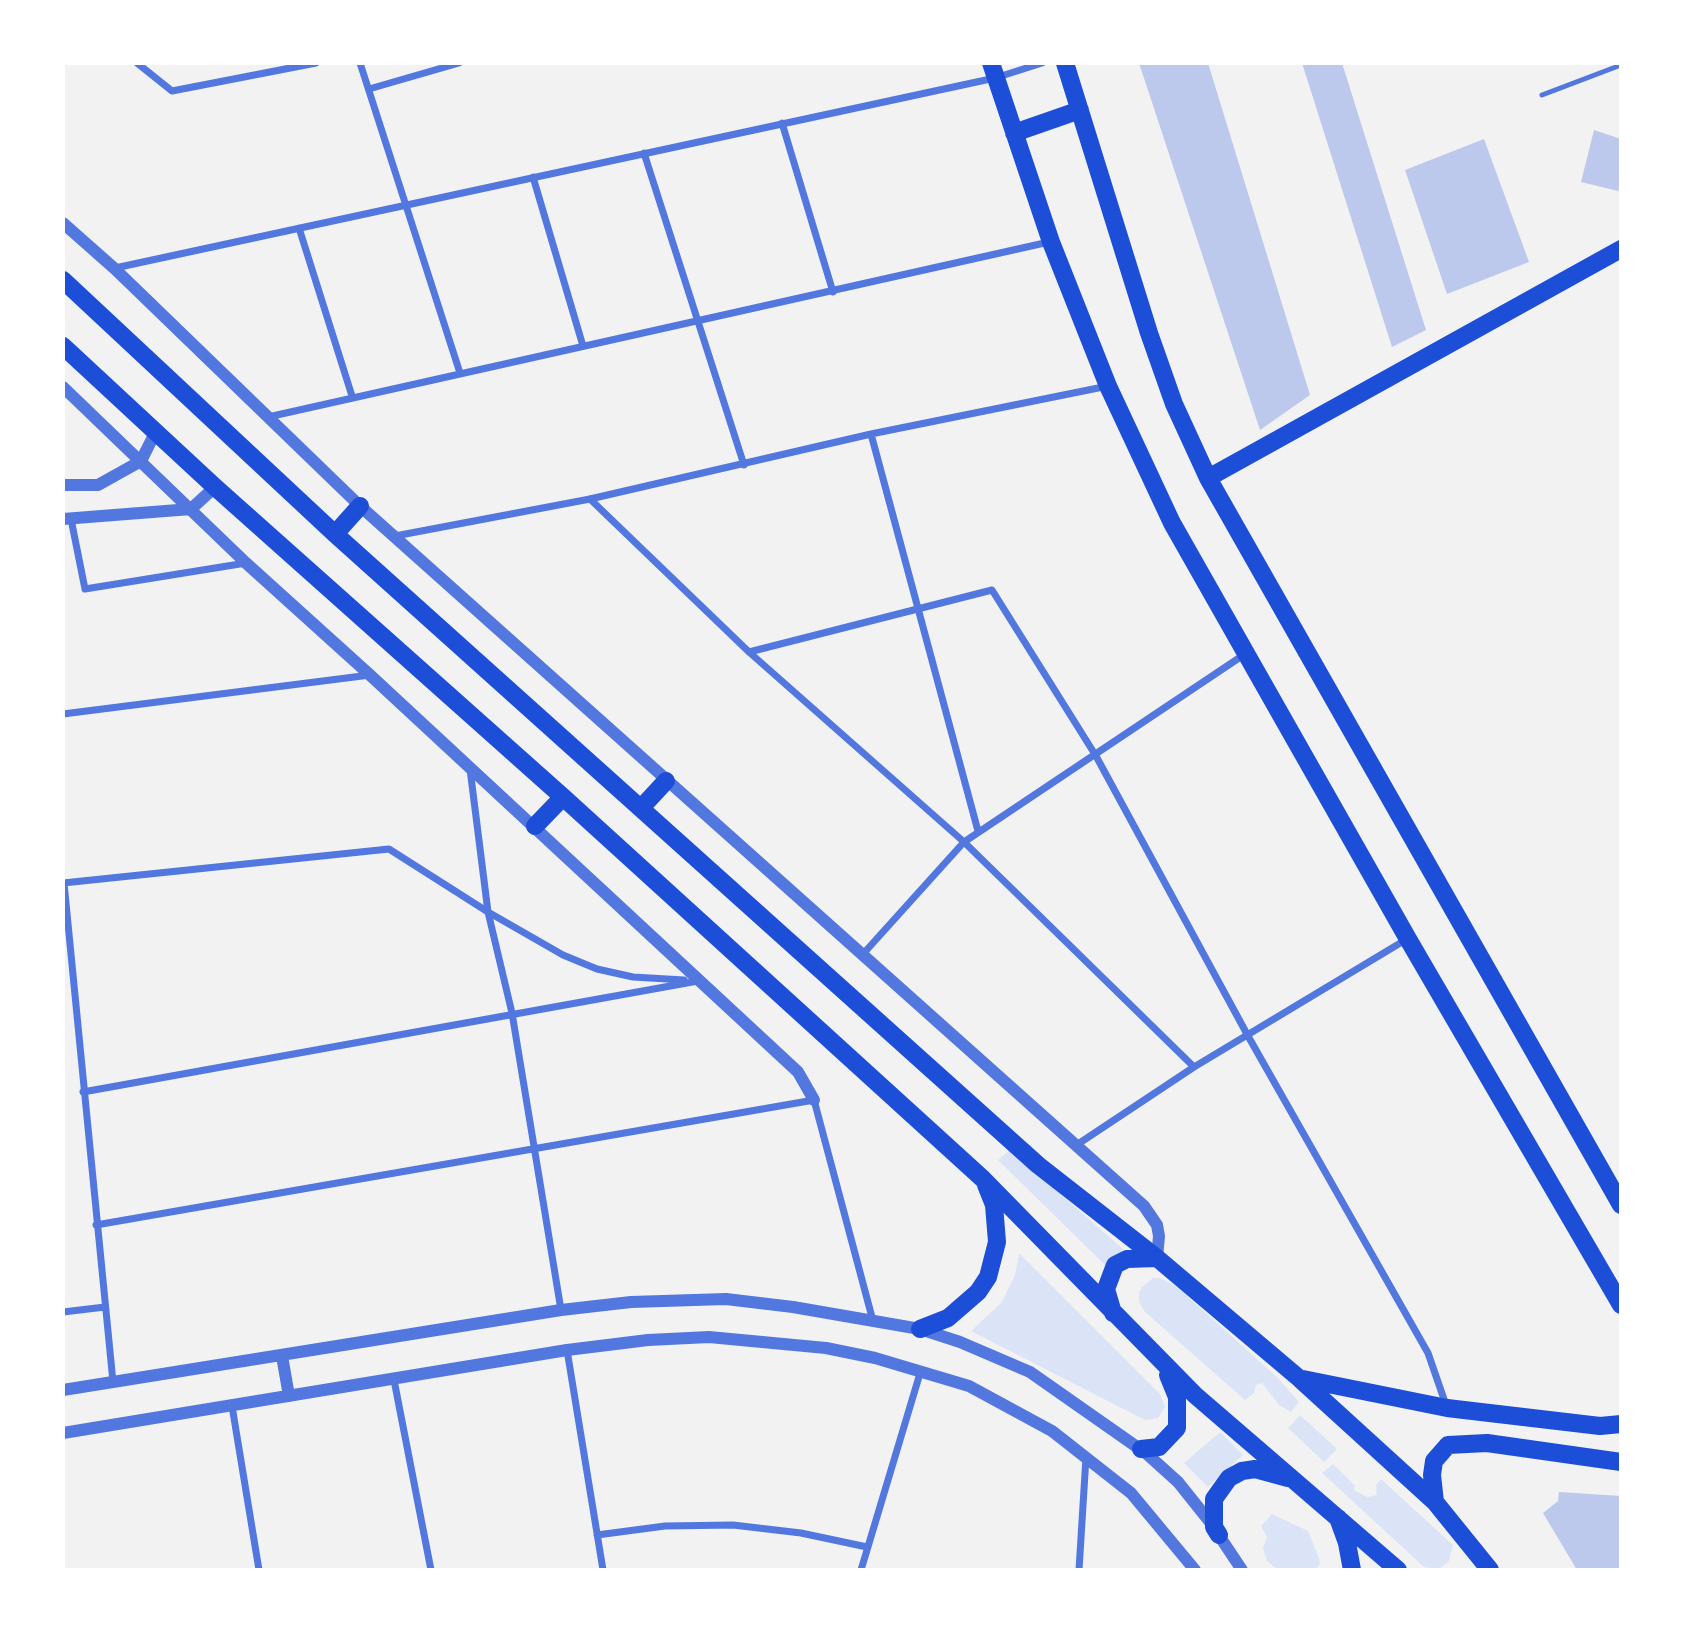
<!DOCTYPE html>
<html>
<head>
<meta charset="utf-8">
<style>
  body { margin:0 }
  #map { position:relative; width:1684px; height:1633px; overflow:hidden; background:#f2f2f2; font-family:"Titillium Web",sans-serif }
  canvas { display:block }
  .frame { position:absolute; inset:0; border:65px solid #fff; pointer-events:none }
</style>
</head>
<body>
<div id="map">
<canvas width="1684" height="1633"></canvas>
<div class="frame"></div>
</div>
<script>
const ctx = document.querySelector('canvas').getContext('2d');
ctx.lineJoin = 'round';
function paint(path, color) {
  ctx.fillStyle = color;
  ctx.fill(path, 'evenodd');
}
function shape(rows) {
  const path = new Path2D();
  for (const r of rows) {
    path.moveTo(r[0], r[1]);
    for (let i = 2; i < r.length; i += 2) path.lineTo(r[i], r[i + 1]);
  }
  return path;
}
function strokePath(path, color, width, dash) {
  ctx.strokeStyle = color;
  ctx.lineWidth = width;
  ctx.lineCap = dash ? 'butt' : 'round';
  ctx.setLineDash(dash || []);
  ctx.stroke(path);
}
paint(shape([
  [1010,1150,1123,1249,1108,1268,998,1160],
  [1019,1253,1160,1394,1165,1407,1158,1418,1145,1420,971,1331,1002,1302,1015,1275],
  [1153,1278,1160,1278,1176,1286,1278,1378,1299,1402,1291,1412,1279,1405,1262,1383,1256,1385,1254,1393,1245,1400,1145,1312,1139,1302,1139,1293,1142,1287],
  [1300,1415,1337,1449,1324,1462,1288,1428],
  [1220,1432,1243,1455,1208,1487,1184,1463],
  [1333,1464,1355,1486,1354,1490,1367,1497,1377,1495,1376,1485,1381,1479,1453,1545,1449,1561,1439,1569,1424,1567,1322,1473],
  [1272,1514,1308,1531,1319,1558,1320,1564,1314,1570,1278,1570,1267,1561,1263,1548,1267,1537,1261,1526]
]), '#dbe4f7');
paint(shape([
  [1139,63,1208,63,1310,395,1260,430],
  [1302,63,1342,63,1426,330,1392,347],
  [1594,130,1621,139,1621,183,1618,191,1581,182],
  [1484,139,1529,262,1447,294,1405,170],
  [1559,1492,1621,1496,1621,1570,1577,1570,1543,1513,1558,1501]
]), '#bdc9ec');
strokePath(shape([
  [1542,95,1621,65]
]), '#5277de', 5);
strokePath(shape([
  [137,63,172,91,316,63],
  [360,63,460,373],
  [369,89,459,63],
  [782,123,833,292],
  [644,153,744,465],
  [533,177,583,346],
  [299,228,352,396],
  [115,268,995,78,1042,63],
  [268,417,1049,242],
  [871,434,978,831],
  [590,499,749,652,964,842,1194,1067],
  [71,519,85,589,246,563],
  [395,536,590,499,871,434,1108,386],
  [749,652,992,590,1096,756,1248,1036,1428,1353,1446,1405],
  [63,714,370,675],
  [470,769,488,912,563,955,597,969,633,977,684,980],
  [63,883,389,849,488,912,512,1013,561,1310],
  [64,883,113,1382],
  [863,954,964,842,1245,654],
  [83,1092,698,981],
  [1078,1144,1194,1067,1407,939],
  [96,1225,814,1100,873,1321],
  [63,1312,105,1307],
  [567,1350,603,1570],
  [394,1380,431,1570],
  [232,1406,259,1570],
  [597,1535,665,1526,733,1525,801,1533,867,1547],
  [861,1570,921,1370],
  [1079,1570,1086,1457]
]), '#5277de', 7);
strokePath(shape([
  [63,223,115,269,360,506,1144,1206,1157,1225,1159,1236,1157,1258],
  [63,387,246,563,370,675,798,1072,814,1100],
  [63,485,98,485,141,461,156,431],
  [63,519,191,509,215,487],
  [282,1356,289,1396],
  [63,1390,561,1310,631,1302,726,1299,793,1307,920,1329,960,1342,1030,1372,1147,1454,1178,1482,1210,1522,1242,1570],
  [63,1433,567,1350,648,1340,709,1337,826,1348,875,1358,969,1386,1052,1431,1131,1493,1195,1570]
]), '#5277de', 12);
strokePath(shape([
  [991,63,1051,242,1108,386,1172,523,1408,939,1621,1305],
  [1065,63,1149,333,1174,404,1208,478,1621,1205],
  [1014,133,1080,110],
  [63,280,335,534,1038,1165,1157,1258,1300,1379,1435,1502,1490,1570],
  [63,346,215,487,563,797,983,1179,1195,1395,1398,1570],
  [1208,478,1621,249],
  [335,534,360,506],
  [641,808,666,781],
  [535,826,563,797],
  [1113,1313,1106,1289,1115,1265,1127,1259,1157,1258],
  [920,1329,948,1318,978,1292,988,1277,997,1242,994,1205,986,1185],
  [1303,1379,1447,1408,1600,1426,1621,1424],
  [1141,1449,1159,1447,1177,1428,1177,1397,1168,1375],
  [1435,1502,1432,1475,1434,1461,1448,1445,1487,1443,1621,1462],
  [1338,1518,1347,1543,1352,1570],
  [1219,1535,1214,1527,1214,1499,1229,1478,1242,1471,1255,1469,1288,1478]
]), '#1d4ed8', 18);
</script>
</body>
</html>
